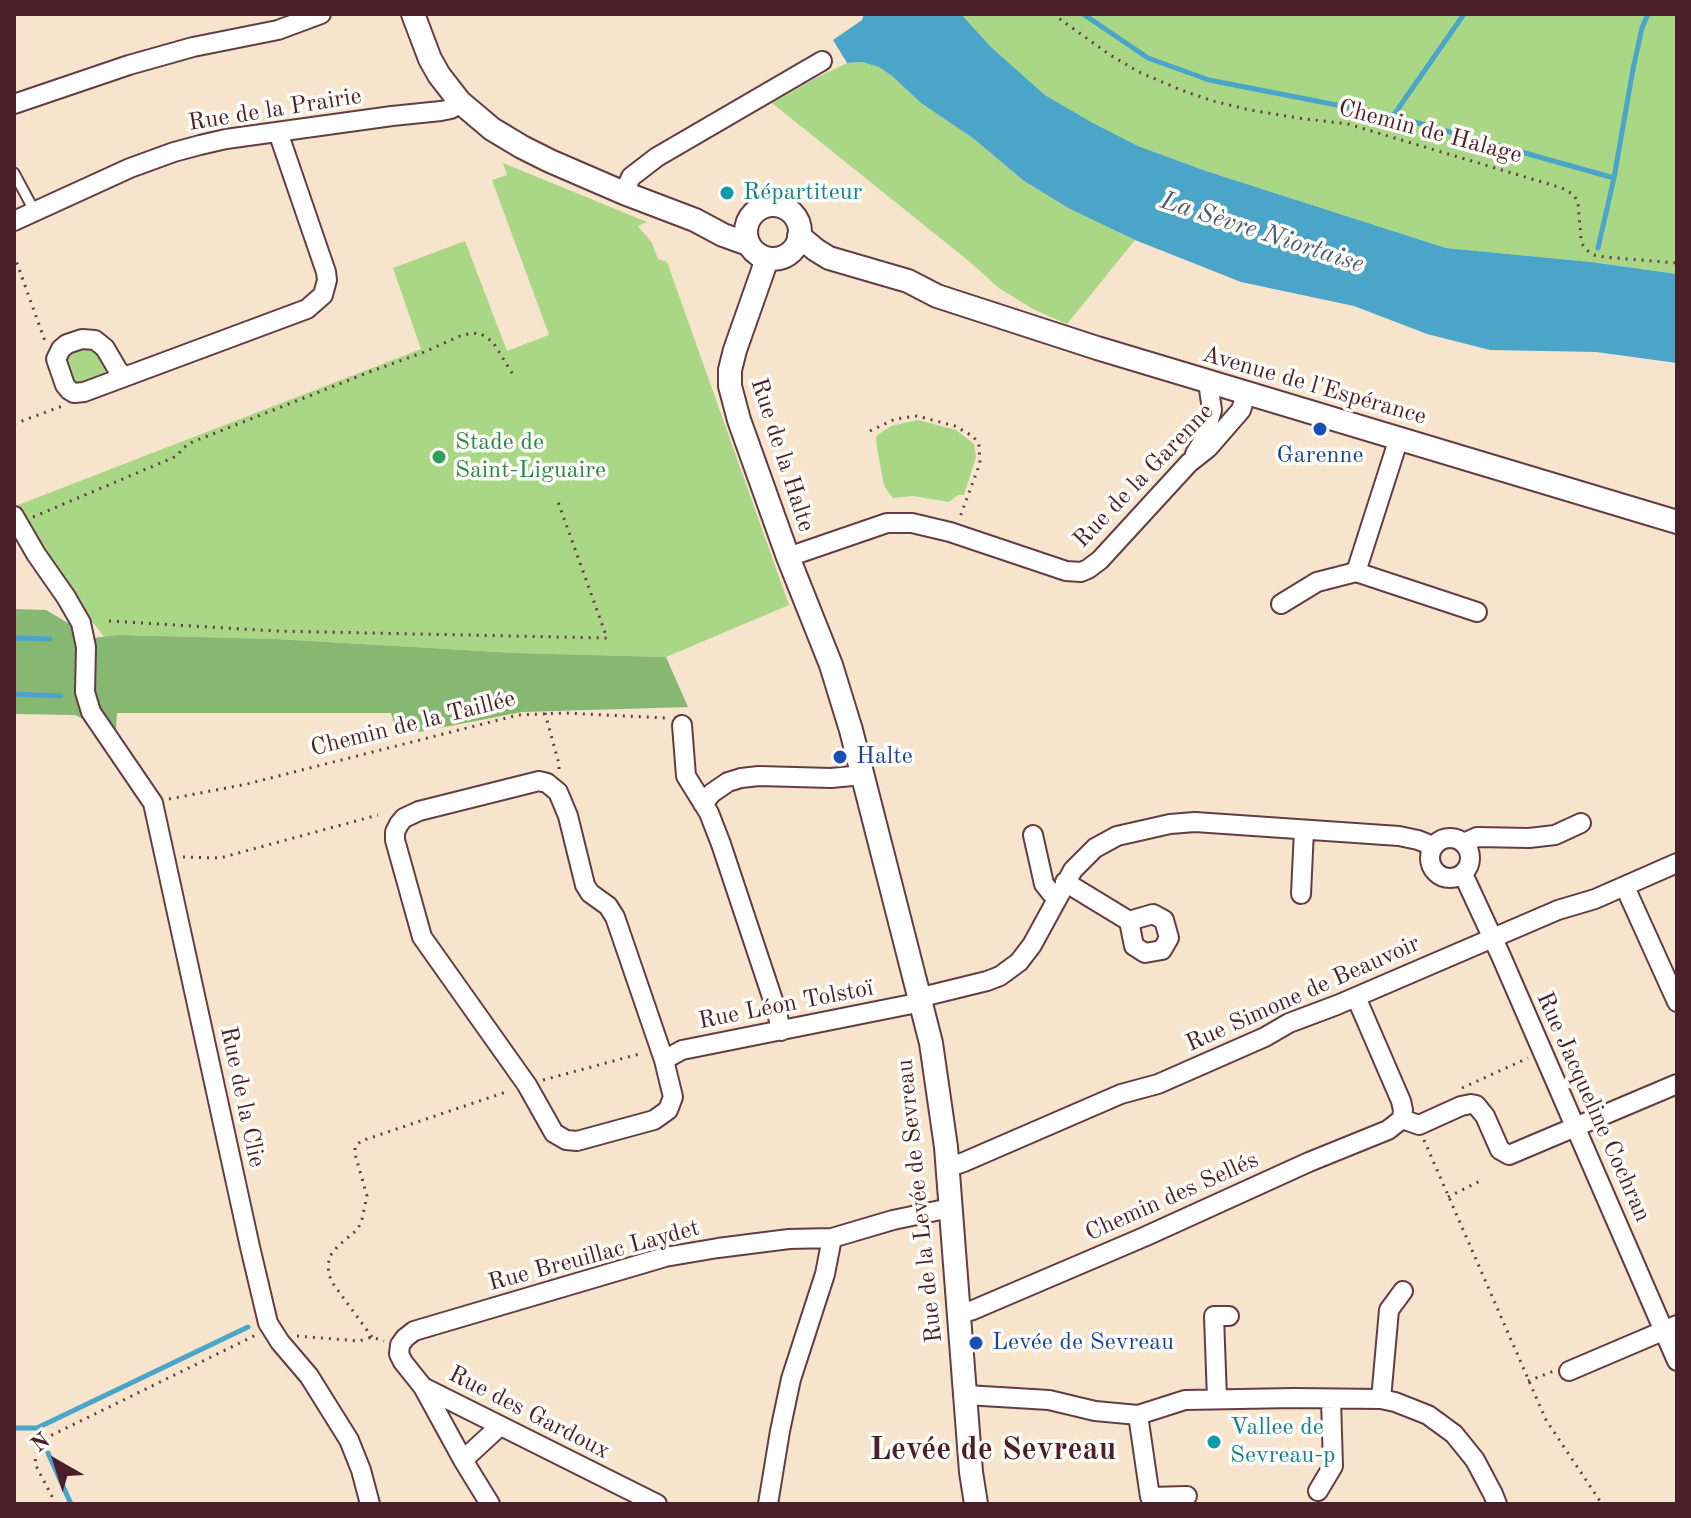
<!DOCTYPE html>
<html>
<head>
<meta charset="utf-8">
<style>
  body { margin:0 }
  #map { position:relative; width:1691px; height:1518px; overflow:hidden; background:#f6e4cd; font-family:"Old Standard TT",serif }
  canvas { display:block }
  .frame { position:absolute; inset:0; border:16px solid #4a1f2b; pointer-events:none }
  .north { position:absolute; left:16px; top:1422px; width:80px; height:80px; -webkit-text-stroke:6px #fdfcf7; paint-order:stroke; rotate:321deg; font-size:22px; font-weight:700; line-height:32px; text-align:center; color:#4a1f2b }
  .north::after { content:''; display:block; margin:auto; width:28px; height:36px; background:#4a1f2b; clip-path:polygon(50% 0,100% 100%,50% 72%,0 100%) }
</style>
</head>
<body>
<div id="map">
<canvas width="1691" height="1518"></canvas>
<div class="frame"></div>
<div class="north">N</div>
</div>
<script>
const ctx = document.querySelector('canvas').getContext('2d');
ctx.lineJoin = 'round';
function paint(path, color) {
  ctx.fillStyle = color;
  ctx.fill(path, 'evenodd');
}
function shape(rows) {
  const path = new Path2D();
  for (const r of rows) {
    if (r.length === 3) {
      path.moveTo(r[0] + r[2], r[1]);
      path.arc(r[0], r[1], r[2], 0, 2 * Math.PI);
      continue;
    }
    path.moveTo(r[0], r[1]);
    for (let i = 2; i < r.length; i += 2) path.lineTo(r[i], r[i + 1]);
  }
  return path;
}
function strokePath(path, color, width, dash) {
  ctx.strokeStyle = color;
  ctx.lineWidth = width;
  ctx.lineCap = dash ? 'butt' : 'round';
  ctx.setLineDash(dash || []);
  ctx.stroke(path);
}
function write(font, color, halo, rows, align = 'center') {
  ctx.font = font + ' "Old Standard TT",serif';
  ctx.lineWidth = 7;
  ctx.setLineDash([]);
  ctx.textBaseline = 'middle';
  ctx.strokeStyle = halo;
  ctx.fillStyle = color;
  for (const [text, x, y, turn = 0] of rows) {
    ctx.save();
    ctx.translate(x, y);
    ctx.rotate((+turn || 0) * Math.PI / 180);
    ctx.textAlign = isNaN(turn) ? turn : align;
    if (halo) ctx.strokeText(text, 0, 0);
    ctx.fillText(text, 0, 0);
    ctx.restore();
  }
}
paint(shape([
  [961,14,1677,14,1677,274,1591,262,1446,248,1206,171,1138,146,1093,123,1045,95,991,47],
  [862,62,879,67,892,76,921,103,974,139,1024,181,1070,209,1135,240,1067,324,1033,309,999,288,970,262,772,103,816,78,847,63],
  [503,163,647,222,638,226,652,243,658,259,667,262,789,605,666,657,516,653,276,639,119,635,105,638,59,579,27,531,18,505,421,349,393,268,465,241,507,351,549,335,492,180,507,175],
  [89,345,99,352,105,366,105,373,103,376,76,385,73,381,66,360,72,351],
  [918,420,956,430,974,444,976,457,964,495,958,495,949,502,913,496,893,498,888,492,884,485,877,448,876,436,891,426]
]), '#a9d785');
paint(shape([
  [14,609,46,610,93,638,119,635,276,639,516,653,666,657,688,707,522,712,398,736,391,713,117,713,116,730,109,732,75,715,14,714]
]), '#86b872');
paint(shape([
  [864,14,961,14,991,47,1045,95,1093,123,1138,146,1206,171,1446,248,1591,262,1677,274,1677,363,1596,352,1490,350,1427,334,1354,306,1241,282,1135,240,1070,209,1024,181,974,139,921,103,892,76,879,67,862,62,847,63,833,40,862,20]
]), '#4ba5c9');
strokePath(shape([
  [1083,14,1148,58,1209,80,1393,116,1614,178],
  [1393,116,1464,14],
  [1598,248,1614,178,1633,69,1642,28,1648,14],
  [14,638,50,639],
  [14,694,61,696],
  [14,1428,37,1428,248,1327],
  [48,1453,71,1504]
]), '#4ba5c9', 5);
const service = shape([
  [14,173,35,212]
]);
const minor = shape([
  [14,104,129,65,193,47,278,30,321,14],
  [624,193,631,177,657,157,822,61],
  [14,221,130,168,174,152,200,145,226,139,392,116,441,111,451,109,460,102],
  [125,375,119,372,105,348,95,340,82,339,67,344,61,349,56,359,65,385,69,390,74,393,84,392,307,309,323,295,327,280,326,272,278,132],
  [1195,454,1203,441,1212,410,1208,382],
  [14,516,36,554,66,597,81,623,86,647,85,692,91,712,153,803,250,1247,268,1323,280,1342,309,1376,349,1440,361,1470,370,1504],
  [788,557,887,523,912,523,950,532,1066,571,1081,572,1088,569,1100,560,1189,463,1208,448,1241,410,1246,394],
  [1356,572,1477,612],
  [1281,604,1317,582,1356,572,1399,438],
  [682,725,686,776,709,813,721,844,777,1012,781,1031],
  [539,781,547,783,558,792,568,816,585,885,590,893,608,906,615,917,664,1060,673,1097,668,1110,654,1120,577,1141,566,1140,554,1133,527,1085,422,937,395,840,395,832,399,824,404,818,419,811,539,781],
  [703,804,712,793,728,782,741,778,759,776,831,778,863,775],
  [1033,835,1044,884,1051,893,1058,896],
  [1450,858,20],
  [1464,843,1477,837,1529,838,1555,835,1581,823],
  [1463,874,1501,956,1677,1361],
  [1065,882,1129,921,1134,946,1145,953,1162,950,1169,938,1164,920,1153,914,1129,921],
  [1625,887,1677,1002],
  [1301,894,1304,830],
  [1356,997,1401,1101,1403,1110,1402,1119],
  [664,1060,682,1050,912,1004,930,995,987,981,1000,976,1019,962,1032,945,1073,870,1095,848,1117,836,1170,824,1195,822,1399,836,1418,840,1433,846],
  [1402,1119,1419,1125,1461,1106,1471,1104,1476,1105,1485,1116,1500,1150,1509,1155,1677,1084],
  [947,1168,964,1162,1121,1094,1158,1084,1265,1037,1289,1023,1337,1005,1558,910,1595,899,1677,863],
  [958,1314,973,1310,1144,1237,1309,1162,1388,1130,1402,1119],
  [1569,1371,1677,1325],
  [423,1387,463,1460,490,1504],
  [966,1395,1049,1400,1095,1411,1138,1415,1185,1400,1294,1398,1381,1399,1395,1402,1428,1415,1454,1434,1475,1460,1493,1494,1497,1504],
  [1217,1399,1214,1316,1229,1316],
  [1381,1399,1389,1310,1403,1291],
  [1138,1415,1150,1497,1187,1496],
  [463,1460,500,1426],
  [1318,1491,1333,1466,1331,1400],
  [657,1504,423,1387,403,1362,399,1354,400,1345,405,1338,414,1331,665,1257,718,1248,789,1239,832,1238,893,1220,950,1208],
  [768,1504,780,1431,791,1379,825,1274,832,1238]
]);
const tertiary = shape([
  [413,14,430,59,439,75,460,102,492,129,522,147,550,161,624,193,695,220,723,235,748,244],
  [773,232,27],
  [799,236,816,250,829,258,908,281,937,296,1097,348,1677,522],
  [767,259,735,350,730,370,730,386,739,420,788,557,831,665,851,730,931,1043,946,1147,971,1472,976,1504]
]);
strokePath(service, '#643d43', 13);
strokePath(minor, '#643d43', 22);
strokePath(tertiary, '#643d43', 26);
strokePath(shape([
  [1053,14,1110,55,1139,72,1181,90,1213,101,1250,110,1298,118,1348,124,1562,188,1574,195,1578,203,1581,239,1583,245,1588,251,1594,255,1605,257,1677,263],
  [14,255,46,344],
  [14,424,65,405],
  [870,431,895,419,917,416,955,426,974,437,979,446,980,463,960,517],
  [33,517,177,456,182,449,190,443,372,371,422,353,460,336,472,333,481,334,493,342,515,378],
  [109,621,276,631,607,638,557,499],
  [545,713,559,764,559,771],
  [169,799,247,784,518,715,565,713,667,718],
  [183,857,220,858,378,815],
  [543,1080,643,1053],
  [1462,1088,1528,1058],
  [1424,1140,1546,1420,1602,1504],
  [1448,1197,1482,1180],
  [297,1336,359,1341,372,1337,384,1341],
  [372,1337,334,1285,329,1275,328,1265,330,1256,338,1246,358,1229,362,1219,367,1196,355,1154,355,1147,361,1141,509,1091],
  [1528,1381,1554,1371],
  [56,1504,35,1464,36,1453,40,1445,52,1435,258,1334]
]), '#643d43', 3, [2, 6]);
strokePath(service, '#fff', 9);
strokePath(minor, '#fff', 18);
strokePath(tertiary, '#fff', 22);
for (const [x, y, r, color] of [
  [727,193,8,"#0f9aa8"],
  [1320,429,8,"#1a4fb4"],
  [439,457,8,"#2e9e5b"],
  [840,757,8,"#1a4fb4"],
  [976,1343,8,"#1a4fb4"],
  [1214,1442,8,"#0f9aa8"]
]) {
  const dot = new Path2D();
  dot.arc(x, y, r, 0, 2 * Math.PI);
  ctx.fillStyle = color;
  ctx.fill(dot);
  strokePath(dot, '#fdfcf7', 3);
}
write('24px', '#4a1f2b', '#fdfcf7', [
  ["Rue de la Prairie",275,110,-9],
  ["Chemin de Halage",1430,132,15],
  ["Avenue de l'Espérance",1314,386,16],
  ["Rue de la Halte",782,455,72],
  ["Rue de la Garenne",1144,476,-46],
  ["Chemin de la Taillée",413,724,-14],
  ["Rue Simone de Beauvoir",1303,994,-24],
  ["Rue Léon Tolstoï",786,1005,-11],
  ["Rue de la Clie",242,1097,78],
  ["Rue Jacqueline Cochran",1593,1107,66],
  ["Chemin des Sellés",1172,1197,-24],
  ["Rue de la Levée de Sevreau",920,1201,-96],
  ["Rue Breuillac Laydet",594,1256,-15],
  ["Rue des Gardoux",529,1413,27]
]);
write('24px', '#0d838f', '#fdfcf7', [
  ["Répartiteur",743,193],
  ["Vallee de",1230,1428],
  ["Sevreau-p",1230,1456]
], 'left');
write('24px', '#27864d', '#fdfcf7', [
  ["Stade de",455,443],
  ["Saint-Liguaire",455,471]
], 'left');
write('24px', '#164399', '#fdfcf7', [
  ["Garenne",1320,456,"center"],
  ["Halte",856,757],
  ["Levée de Sevreau",992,1343]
], 'left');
write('italic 26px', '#4a5b72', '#fdfcf7', [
  ["La Sèvre Niortaise",1262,233,18]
]);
write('bold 32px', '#4a1f2b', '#fdfcf7', [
  ["Levée de Sevreau",993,1451]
]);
</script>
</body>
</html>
